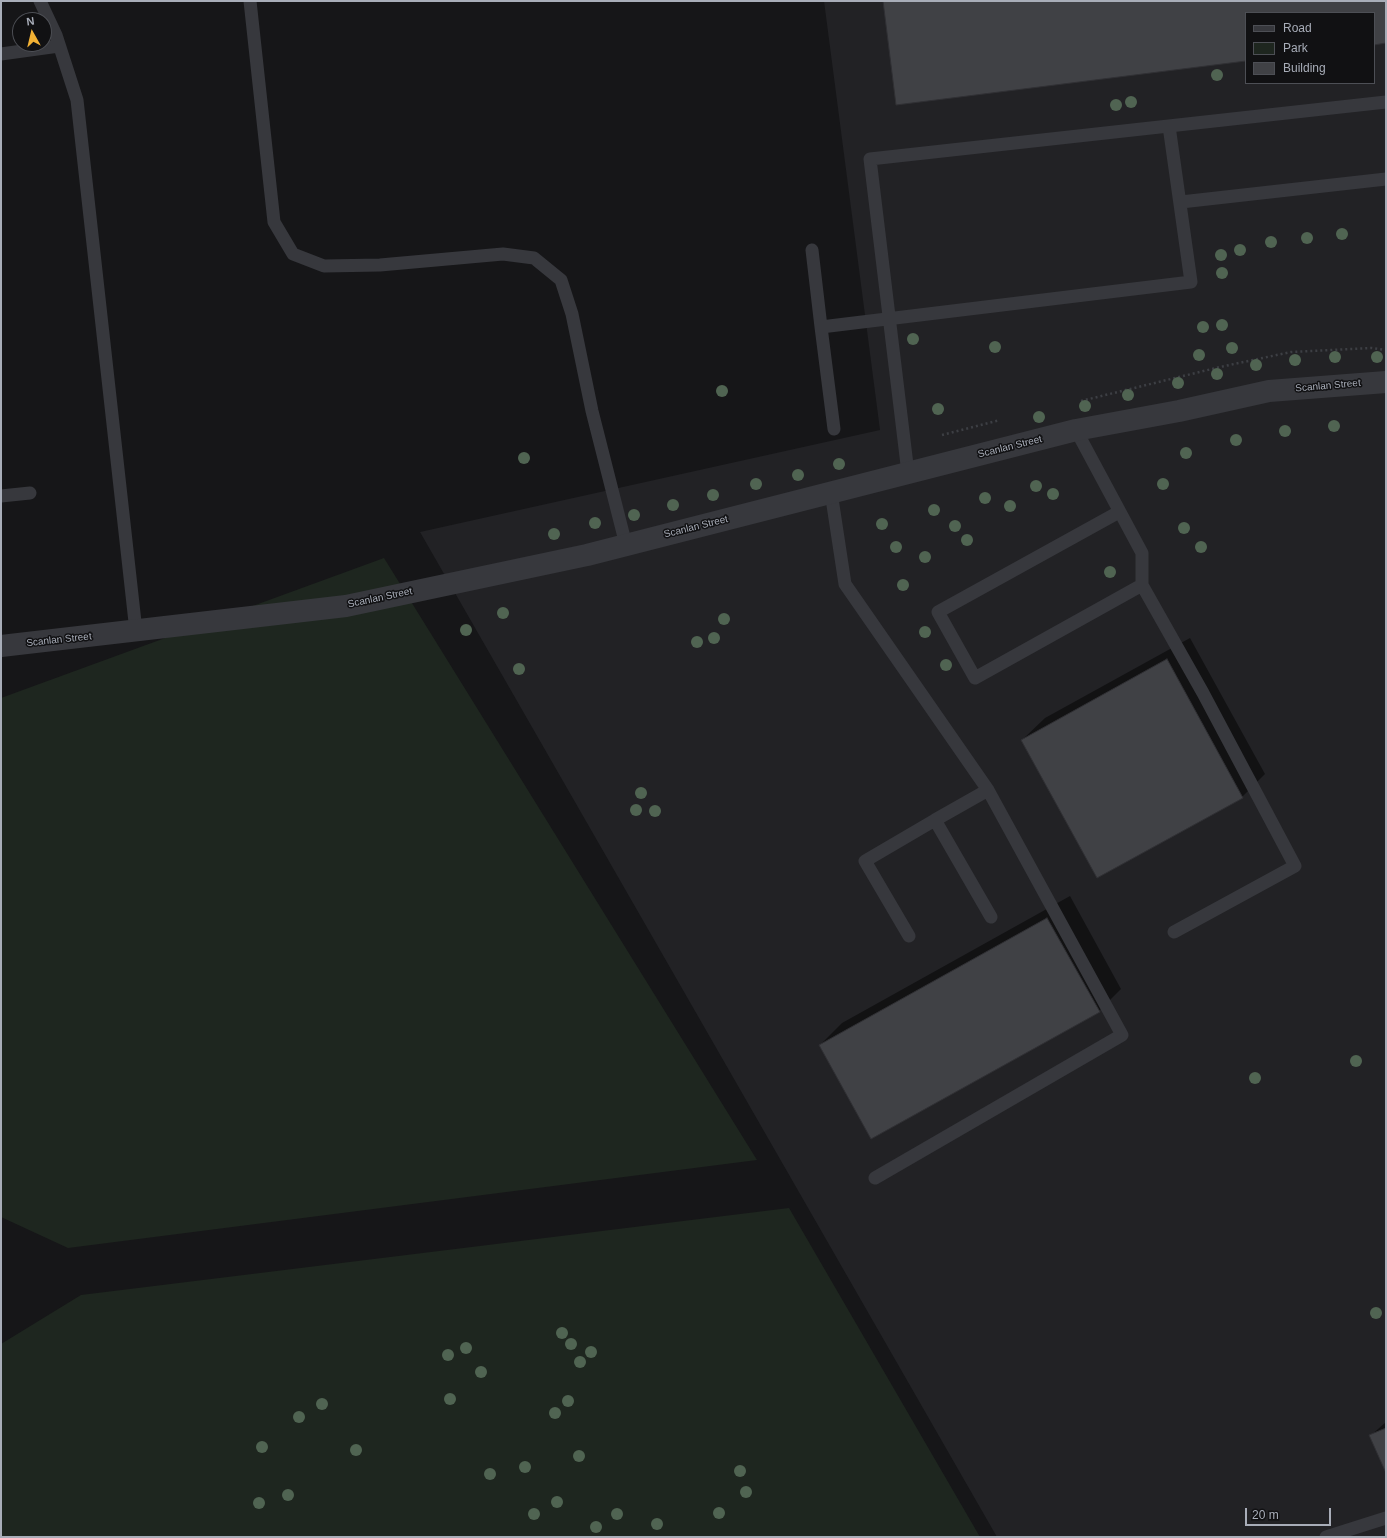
<!DOCTYPE html>
<html>
<head>
<meta charset="utf-8">
<style>
  body { margin:0 }
  #map { position:relative; width:1387px; height:1538px; overflow:hidden; background:#161618; font-family:Helvetica,sans-serif }
  canvas { display:block }
  .frame { position:absolute; inset:0; border:2px solid #a8adb8; pointer-events:none }
  .legend { position:absolute; left:1245px; top:12px; width:130px; height:72px; box-sizing:border-box; background:#111113; border:1px solid #4d4f55; margin:0; padding:5px 7px; list-style:none; font-size:12px; color:#a8adb8 }
  .legend li { display:flex; align-items:center; gap:8px; height:20px }
  .legend b { width:20px; border:1px solid #4d4f55 }
  .north { position:absolute; left:12px; top:12px; width:40px; height:40px; box-sizing:border-box; background:#111113; border:1px solid #4d4f55; border-radius:50%; rotate:352deg; font-size:11px; font-weight:700; line-height:16px; text-align:center; color:#a8adb8 }
  .north::after { content:''; display:block; margin:auto; width:14px; height:18px; background:#f2b134; clip-path:polygon(50% 0,100% 100%,50% 72%,0 100%) }
  .scale { position:absolute; left:1245px; top:1508px; width:86px; height:18px; box-sizing:border-box; border:2px solid #a8adb8; border-top:0; padding-left:5px; font-size:12px; line-height:14px; white-space:nowrap; color:#a8adb8; -webkit-text-stroke:3px #111113; paint-order:stroke }
</style>
</head>
<body>
<div id="map">
<canvas width="1387" height="1538"></canvas>
<div class="frame"></div>
<ul class="legend">
<li><b style="height:5px;background:#37383d"></b>Road</li>
<li><b style="height:11px;background:#1e261f"></b>Park</li>
<li><b style="height:11px;background:#404145"></b>Building</li>
</ul>
<div class="north">N</div>
<div class="scale">20 m</div>
</div>
<script>
const ctx = document.querySelector('canvas').getContext('2d');
ctx.lineJoin = 'round';
function paint(path, color) {
  ctx.fillStyle = color;
  ctx.fill(path, 'evenodd');
}
function shape(rows) {
  const path = new Path2D();
  for (const r of rows) {
    path.moveTo(r[0], r[1]);
    for (let i = 2; i < r.length; i += 2) path.lineTo(r[i], r[i + 1]);
  }
  return path;
}
function strokePath(path, color, width, dash) {
  ctx.strokeStyle = color;
  ctx.lineWidth = width;
  ctx.lineCap = dash ? 'butt' : 'round';
  ctx.setLineDash(dash || []);
  ctx.stroke(path);
}
function write(font, color, halo, rows, align = 'center') {
  ctx.font = font + ' Helvetica,sans-serif';
  ctx.lineWidth = 3;
  ctx.setLineDash([]);
  ctx.textBaseline = 'middle';
  ctx.strokeStyle = halo;
  ctx.fillStyle = color;
  for (const [text, x, y, turn = 0] of rows) {
    ctx.save();
    ctx.translate(x, y);
    ctx.rotate((+turn || 0) * Math.PI / 180);
    ctx.textAlign = isNaN(turn) ? turn : align;
    if (halo) ctx.strokeText(text, 0, 0);
    ctx.fillText(text, 0, 0);
    ctx.restore();
  }
}
paint(shape([
  [824,1,1386,1,1386,1537,997,1537,420,532,880,430],
  [1246,13,1374,13,1374,83,1246,83]
]), '#222225');
paint(shape([
  [384,558,757,1160,68,1248,1,1217,1,698],
  [789,1208,980,1537,1,1537,1,1344,81,1295]
]), '#1e261f');
paint(shape([
  [1190,638,1265,774,1242,797,1098,876,1022,740,1045,718],
  [1070,896,1121,989,1099,1011,820,1045,842,1023],
  [1386,1422,1386,1470,1370,1436]
]), '#0007');
const building = shape([
  [883,1,1386,1,1386,43,1374,45,1374,13,1246,13,1246,61,896,105,883,1],
  [1167,659,1243,798,1097,878,1021,740,1167,659],
  [1047,918,1100,1012,871,1139,819,1045,1047,918],
  [1386,1428,1386,1473,1369,1435,1386,1428]
]);
paint(building, '#404145');
strokePath(building, '#303034', 1);
strokePath(shape([
  [1081,401,1220,367,1291,352,1372,348,1386,350],
  [942,435,1000,420]
]), '#3d3f44', 2.5, [2, 3]);
strokePath(shape([
  [40,1,56,35,77,100,136,631],
  [250,1,274,222,293,254,324,266,380,265,503,254,534,258,561,280,572,314,592,411,626,545],
  [1,54,59,46],
  [1181,202,1386,179],
  [812,250,821,327,1191,282,1169,126],
  [821,327,834,429],
  [1076,430,1142,553,1142,585,975,678,938,612,1119,512],
  [908,473,870,159,1386,102],
  [831,492,845,584,988,790,1122,1035,875,1178],
  [1,496,30,493],
  [1142,585,1203,693,1295,866,1174,932],
  [988,790,935,820,991,917],
  [909,936,865,861,935,820],
  [1326,1537,1386,1518]
]), '#37383d', 13);
strokePath(shape([
  [1,646,346,606,587,555,1076,430,1179,411,1269,391,1386,382]
]), '#37383d', 22);
ctx.fillStyle = '#506452';
for (const [x, y] of [
  [1217,75],
  [1131,102],
  [1116,105],
  [1342,234],
  [1307,238],
  [1271,242],
  [1240,250],
  [1221,255],
  [1222,273],
  [1222,325],
  [1203,327],
  [913,339],
  [995,347],
  [1232,348],
  [1199,355],
  [1335,357],
  [1377,357],
  [1295,360],
  [1256,365],
  [1217,374],
  [1178,383],
  [722,391],
  [1128,395],
  [1085,406],
  [938,409],
  [1039,417],
  [1334,426],
  [1285,431],
  [1236,440],
  [1186,453],
  [524,458],
  [839,464],
  [798,475],
  [756,484],
  [1163,484],
  [1036,486],
  [1053,494],
  [713,495],
  [985,498],
  [673,505],
  [1010,506],
  [934,510],
  [634,515],
  [595,523],
  [882,524],
  [955,526],
  [1184,528],
  [554,534],
  [967,540],
  [896,547],
  [1201,547],
  [925,557],
  [1110,572],
  [903,585],
  [503,613],
  [724,619],
  [466,630],
  [925,632],
  [714,638],
  [697,642],
  [946,665],
  [519,669],
  [641,793],
  [636,810],
  [655,811],
  [1356,1061],
  [1255,1078],
  [1376,1313],
  [562,1333],
  [571,1344],
  [466,1348],
  [591,1352],
  [448,1355],
  [580,1362],
  [481,1372],
  [450,1399],
  [568,1401],
  [322,1404],
  [555,1413],
  [299,1417],
  [262,1447],
  [356,1450],
  [579,1456],
  [525,1467],
  [740,1471],
  [490,1474],
  [746,1492],
  [288,1495],
  [557,1502],
  [259,1503],
  [719,1513],
  [534,1514],
  [617,1514],
  [657,1524],
  [596,1527]
]) {
  ctx.beginPath();
  ctx.arc(x, y, 6, 0, 2 * Math.PI);
  ctx.fill();
}
write('10px', '#a8adb8', '#111113', [
  ["Scanlan Street",1328,386,-5],
  ["Scanlan Street",1010,447,-14],
  ["Scanlan Street",696,527,-14],
  ["Scanlan Street",380,598,-12],
  ["Scanlan Street",59,640,-6]
]);
</script>
</body>
</html>
